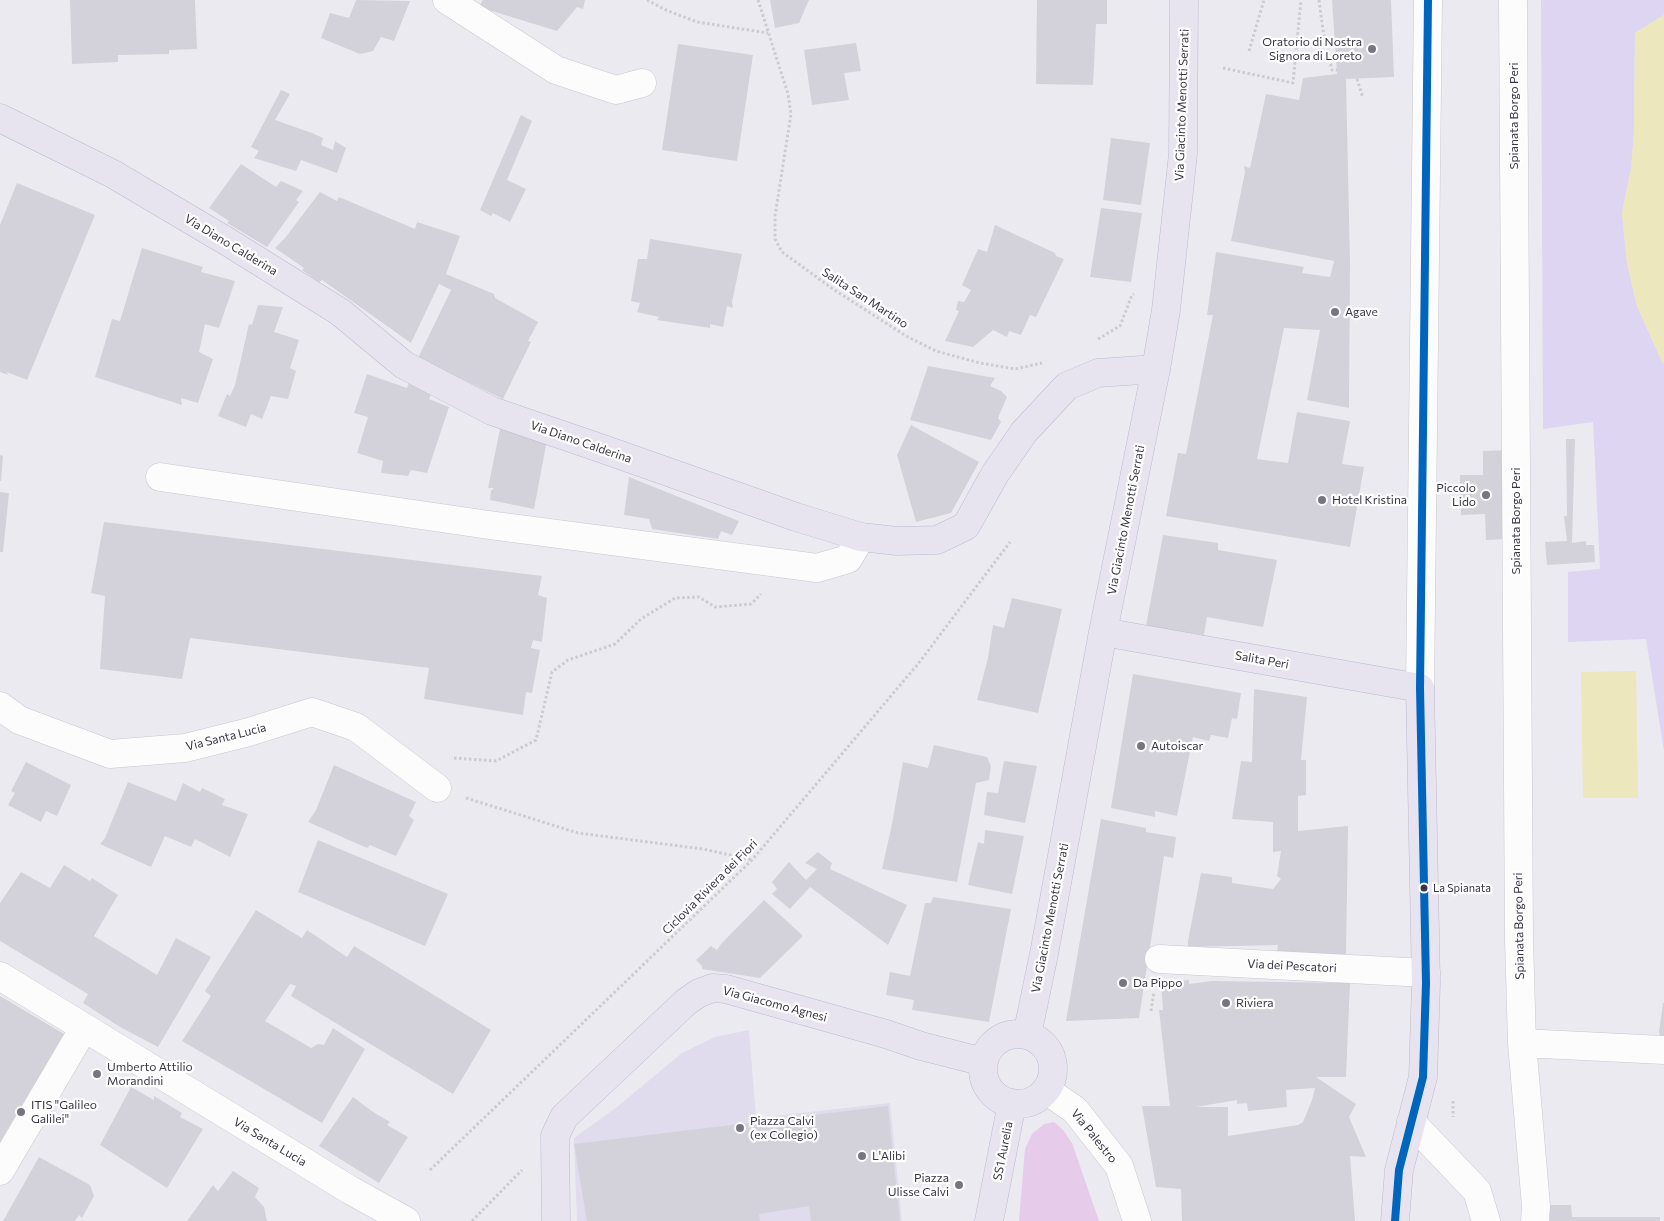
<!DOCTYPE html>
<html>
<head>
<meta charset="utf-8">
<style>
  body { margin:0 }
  canvas { display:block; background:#ebeaf0 }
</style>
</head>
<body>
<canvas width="1664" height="1221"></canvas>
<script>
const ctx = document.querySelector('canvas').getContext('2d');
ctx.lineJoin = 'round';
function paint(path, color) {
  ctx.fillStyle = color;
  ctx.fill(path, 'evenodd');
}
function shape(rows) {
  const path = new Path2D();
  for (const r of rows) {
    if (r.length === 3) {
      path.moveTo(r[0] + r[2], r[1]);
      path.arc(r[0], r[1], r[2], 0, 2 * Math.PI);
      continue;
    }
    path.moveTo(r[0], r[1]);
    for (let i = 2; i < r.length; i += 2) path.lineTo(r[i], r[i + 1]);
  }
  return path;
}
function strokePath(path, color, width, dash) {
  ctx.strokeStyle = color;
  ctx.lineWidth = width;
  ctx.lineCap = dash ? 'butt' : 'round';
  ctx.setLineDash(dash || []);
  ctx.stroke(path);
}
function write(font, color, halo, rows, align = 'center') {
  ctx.font = font + ' Commissioner,sans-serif';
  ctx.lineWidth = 4.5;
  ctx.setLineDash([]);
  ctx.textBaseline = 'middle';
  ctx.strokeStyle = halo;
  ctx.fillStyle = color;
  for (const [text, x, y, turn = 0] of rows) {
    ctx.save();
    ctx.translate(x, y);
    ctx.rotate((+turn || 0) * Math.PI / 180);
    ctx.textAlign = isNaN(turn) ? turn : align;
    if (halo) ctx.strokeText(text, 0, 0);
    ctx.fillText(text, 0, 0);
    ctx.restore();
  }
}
paint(shape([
  [749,1030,756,1118,890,1103,902,1221,577,1221,574,1138,617,1107,682,1053,715,1037]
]), '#e0dced');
paint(shape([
  [1054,1122,1063,1130,1072,1143,1099,1221,1019,1221,1025,1149,1032,1134,1044,1124]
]), '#e7cbea');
paint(shape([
  [1541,0,1664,0,1664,15,1635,33,1634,133,1631,169,1622,213,1627,263,1637,306,1662,362,1664,363,1664,751,1646,639,1568,642,1568,572,1600,569,1593,422,1543,429]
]), '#ded5f3');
paint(shape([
  [1664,15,1664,363,1662,362,1637,306,1627,263,1622,213,1631,169,1634,133,1635,33],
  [1636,671,1638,798,1583,798,1581,672]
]), '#ece7bc');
paint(shape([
  [70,0,195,0,197,49,169,50,169,54,118,55,118,62,72,64],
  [356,0,410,1,394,41,381,37,373,51,360,54,321,38,330,13,349,18],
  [483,0,585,0,583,9,577,7,557,31,479,7],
  [770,0,809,0,799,23,775,28],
  [1037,0,1107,0,1107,24,1096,24,1093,85,1036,84],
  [1332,0,1391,0,1394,77,1346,79,1350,263,1349,408,1307,400,1320,330,1284,328,1257,459,1288,463,1297,412,1350,421,1342,464,1364,467,1350,547,1166,516,1178,453,1186,454,1213,315,1207,315,1216,252,1304,267,1302,273,1330,277,1334,261,1231,241,1245,172,1244,166,1250,168,1266,94,1299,100,1303,78,1337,74],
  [856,43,861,71,844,73,849,100,812,105,804,50],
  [678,44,753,55,737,161,662,150],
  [281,90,290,94,275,120,312,133,323,138,321,145,333,150,335,141,346,148,337,173,301,160,296,171,254,158,259,151,251,147],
  [521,115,532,121,507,180,526,189,510,222,493,213,491,216,480,210],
  [1111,138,1150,143,1141,205,1103,200],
  [241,164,276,187,281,181,303,191,296,200,299,202,267,247,227,223,229,221,209,208],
  [17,183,95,215,27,380,7,372,8,375,0,372,0,225],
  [320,192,337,201,339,197,415,229,417,222,460,236,446,274,494,294,495,298,538,322,528,341,531,342,503,399,418,358,451,290,439,284,411,343,322,280,319,282,302,270,304,268,275,248,285,238],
  [1101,208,1142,213,1131,282,1090,277],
  [995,225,1055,253,1056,256,1064,259,1036,317,1030,315,1021,335,1009,331,1007,337,993,330,973,347,945,341,959,311,956,310,958,301,964,302,971,290,962,285,978,249,987,252],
  [650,239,742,254,732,302,733,308,727,306,723,327,710,324,710,328,657,320,659,317,637,312,640,303,631,301,638,259,647,259],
  [142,248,203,267,201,272,235,281,219,328,205,324,199,352,213,359,198,403,181,398,182,405,95,377,112,319,120,321],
  [258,305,283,307,274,332,299,340,290,368,296,371,288,399,271,396,262,419,251,414,246,427,218,416,227,394,230,396,235,385,249,324,252,325],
  [928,366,995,378,990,386,1001,391,1007,397,998,418,1001,422,991,440,910,420],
  [367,374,407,388,409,383,431,393,429,399,449,407,427,473,411,470,408,476,381,473,383,461,357,453,368,417,354,413],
  [911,425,979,462,951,513,916,522,897,455],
  [500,429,547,440,534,509,490,500,491,491,494,488,488,488],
  [1566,439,1575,439,1572,543,1586,541,1586,545,1594,545,1595,562,1547,565,1545,542,1567,541,1564,516,1567,516],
  [1507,450,1509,539,1486,540,1485,514,1461,515,1460,475,1483,475,1483,451],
  [0,455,3,456,1,481,0,481],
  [629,477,739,521,732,535,721,531,718,539,652,529,649,519,624,515],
  [0,492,9,493,3,552,0,552],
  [104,522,542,576,538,595,547,598,542,642,533,640,531,648,540,650,532,693,526,692,523,715,424,699,429,668,190,638,182,679,100,669,105,596,91,593],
  [1163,535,1218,543,1218,550,1277,560,1263,627,1207,617,1204,635,1146,626],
  [1012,598,1062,609,1038,713,977,700,988,658,993,625,1004,628],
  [1133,674,1241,693,1237,719,1232,718,1228,738,1211,735,1209,741,1193,737,1177,816,1155,811,1155,817,1111,808],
  [1254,689,1307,697,1301,760,1306,760,1306,795,1298,796,1298,831,1348,826,1346,954,1276,958,1278,945,1188,947,1188,941,1201,873,1232,877,1232,883,1273,889,1281,879,1277,876,1281,851,1273,852,1273,822,1232,819,1241,761,1252,762],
  [934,745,987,757,991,766,989,780,976,783,957,882,882,869,892,824,903,762,928,768],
  [1004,761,1037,766,1025,823,984,815,987,792,998,793],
  [26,762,71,785,57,816,46,811,41,822,8,805,15,793,11,791],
  [334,765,416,802,409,816,414,820,396,856,370,845,367,848,308,822,316,810],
  [128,782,176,801,183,783,200,792,202,788,225,799,222,805,248,814,230,857,195,839,191,847,165,836,151,867,100,844,105,838],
  [1101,819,1146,828,1146,832,1176,837,1173,858,1164,856,1139,1018,1066,1021],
  [985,830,1024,836,1012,894,968,885,978,842,984,844],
  [318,840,448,894,425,946,298,892],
  [818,852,832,863,830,869,907,905,888,945,810,887,790,909,772,894,777,889,772,882,789,862,806,880,817,869,805,863],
  [64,865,90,881,92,878,118,895,94,936,157,975,176,938,211,957,158,1047,120,1027,83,1003,88,994,0,941,0,903,21,872,50,888],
  [933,897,1011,909,989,1022,912,1010,914,1000,886,995,890,972,910,976,925,903,931,903],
  [764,900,803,936,760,978,702,969,702,966,696,960,711,946,717,950,721,944],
  [256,910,302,938,307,930,347,957,354,946,491,1030,453,1094,291,996,296,986,290,984,265,1021,311,1048,318,1044,324,1045,333,1028,365,1049,322,1123,182,1041,211,996,205,991],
  [1189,980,1189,984,1212,981,1350,983,1346,1077,1316,1077,1356,1104,1349,1117,1366,1157,1350,1156,1355,1221,1182,1221,1181,1189,1156,1187,1142,1106,1170,1106,1159,1010,1163,1010,1161,982],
  [1315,1088,1312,1100,1303,1122,1298,1125,1228,1136,1228,1107,1196,1107,1237,1100,1237,1104,1247,1103,1248,1111,1287,1107,1286,1090],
  [0,996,64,1034,0,1142],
  [1663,1003,1664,1003,1664,1038,1661,1038,1659,1032],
  [131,1087,154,1100,154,1096,182,1113,180,1117,203,1129,167,1188,100,1145],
  [353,1097,373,1112,390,1122,387,1125,408,1137,379,1183,319,1146],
  [888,1106,900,1221,811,1221,809,1206,759,1214,760,1221,587,1221,574,1144],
  [39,1157,90,1185,94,1196,82,1218,79,1215,75,1221,3,1221],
  [233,1171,259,1188,255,1197,264,1207,267,1221,187,1221,213,1185,218,1191],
  [1547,1205,1571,1205,1572,1217,1660,1217,1660,1221,1547,1221]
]), '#d3d2da');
const minor = shape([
  [447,0,556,70,616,90,642,83],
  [1513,0,1519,939,1522,1043,1536,1206,1535,1221],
  [160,477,489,525,817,568,848,559,861,537],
  [1420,688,1428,0],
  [0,706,19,720,110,754,185,748,249,732,312,712,356,727,437,788],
  [1159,959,1426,973],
  [0,976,350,1190,406,1221],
  [1522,1043,1664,1050],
  [1046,1090,1075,1110,1119,1166,1137,1221],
  [1411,1122,1477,1191,1486,1221],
  [0,1171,84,1028]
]);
const major = shape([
  [0,118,113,174,228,242,340,312,404,365,492,411,603,449,796,517,861,537,897,541,937,540,966,526,995,474,1024,432,1067,386,1098,373,1156,369],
  [1103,632,1420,688,1426,983,1423,1077,1399,1170,1395,1221],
  [1018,1069,35],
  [1027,1035,1044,954,1103,632,1156,369,1166,310,1183,154,1184,0],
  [556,1221,555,1136,564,1117,686,1002,699,993,713,988,726,989,886,1034,921,1046,984,1062],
  [989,1221,1012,1103]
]);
strokePath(minor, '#c8c7ce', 29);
strokePath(major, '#bdb8d1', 29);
strokePath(shape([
  [647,0,666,10,697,22,768,33],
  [758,0,788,94,791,114,775,216,775,239,782,252,833,289,906,336,936,351,980,363,1015,369,1042,363],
  [1319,0,1323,30,1332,70,1337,70],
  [1249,51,1264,0],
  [1223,68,1293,83,1301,0],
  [1357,79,1363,98],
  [1098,339,1120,326,1132,295,1134,294],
  [454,758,496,761,536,740,552,672,568,660,615,644,641,619,675,598,699,597,715,607,751,604,761,594],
  [466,798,578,833,703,849,752,860],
  [1151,1011,1154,992],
  [1453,1101,1453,1117],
  [430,1170,752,860,918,664,1010,542],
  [472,1221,522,1170]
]), '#cbcbd0', 3, [2.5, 2.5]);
strokePath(minor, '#fcfcfd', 28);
strokePath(major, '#e7e4f0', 28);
strokePath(shape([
  [1395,1221,1399,1170,1423,1077,1426,983,1420,688,1428,0]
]), '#0065bd', 8);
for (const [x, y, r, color] of [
  [1372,49,5,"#777581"],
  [1335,312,5,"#777581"],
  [1486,495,5,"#777581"],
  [1322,500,5,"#777581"],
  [1141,746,5,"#777581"],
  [1424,888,4.5,"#383645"],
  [1123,983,5,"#777581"],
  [1226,1003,5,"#777581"],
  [97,1074,5,"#777581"],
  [21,1112,5,"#777581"],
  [740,1128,5,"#777581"],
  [862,1156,5,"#777581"],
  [959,1185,5,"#777581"]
]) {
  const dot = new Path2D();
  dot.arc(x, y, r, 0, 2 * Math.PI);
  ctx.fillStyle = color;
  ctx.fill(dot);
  strokePath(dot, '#fff', 2);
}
write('11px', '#383645', '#fff', [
  ["La Spianata",1433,888]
], 'left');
write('12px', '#383645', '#fff', [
  ["Oratorio di Nostra",1362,42,"right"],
  ["Signora di Loreto",1362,56,"right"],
  ["Agave",1345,312],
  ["Piccolo",1476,488,"right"],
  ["Lido",1476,502,"right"],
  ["Hotel Kristina",1332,500],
  ["Autoiscar",1151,746],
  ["Da Pippo",1133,983],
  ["Riviera",1236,1003],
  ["Umberto Attilio",107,1067],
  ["Morandini",107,1081],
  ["ITIS \"Galileo",31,1105],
  ["Galilei\"",31,1119],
  ["Piazza Calvi",750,1121],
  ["(ex Collegio)",750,1135],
  ["L'Alibi",872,1156],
  ["Piazza",949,1178,"right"],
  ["Ulisse Calvi",949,1192,"right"]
], 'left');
write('12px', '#383645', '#fff', [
  ["Via Giacinto Menotti Serrati",1182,105,-88],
  ["Spianata Borgo Peri",1514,116,-90],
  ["Via Diano Calderina",231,245,31],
  ["Salita San Martino",865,298,33],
  ["Via Diano Calderina",581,442,19],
  ["Via Giacinto Menotti Serrati",1126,520,-79],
  ["Spianata Borgo Peri",1516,521,-90],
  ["Salita Peri",1262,660,10],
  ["Via Santa Lucia",226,737,-14],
  ["Ciclovia Riviera dei Fiori",710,887,-45],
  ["Via Giacinto Menotti Serrati",1050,918,-79],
  ["Spianata Borgo Peri",1519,926,-91],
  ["Via dei Pescatori",1292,966,3],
  ["Via Giacomo Agnesi",775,1004,15],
  ["Via Palestro",1094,1136,51],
  ["Via Santa Lucia",270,1142,31],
  ["SS1 Aurelia",1003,1151,-79]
]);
</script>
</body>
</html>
